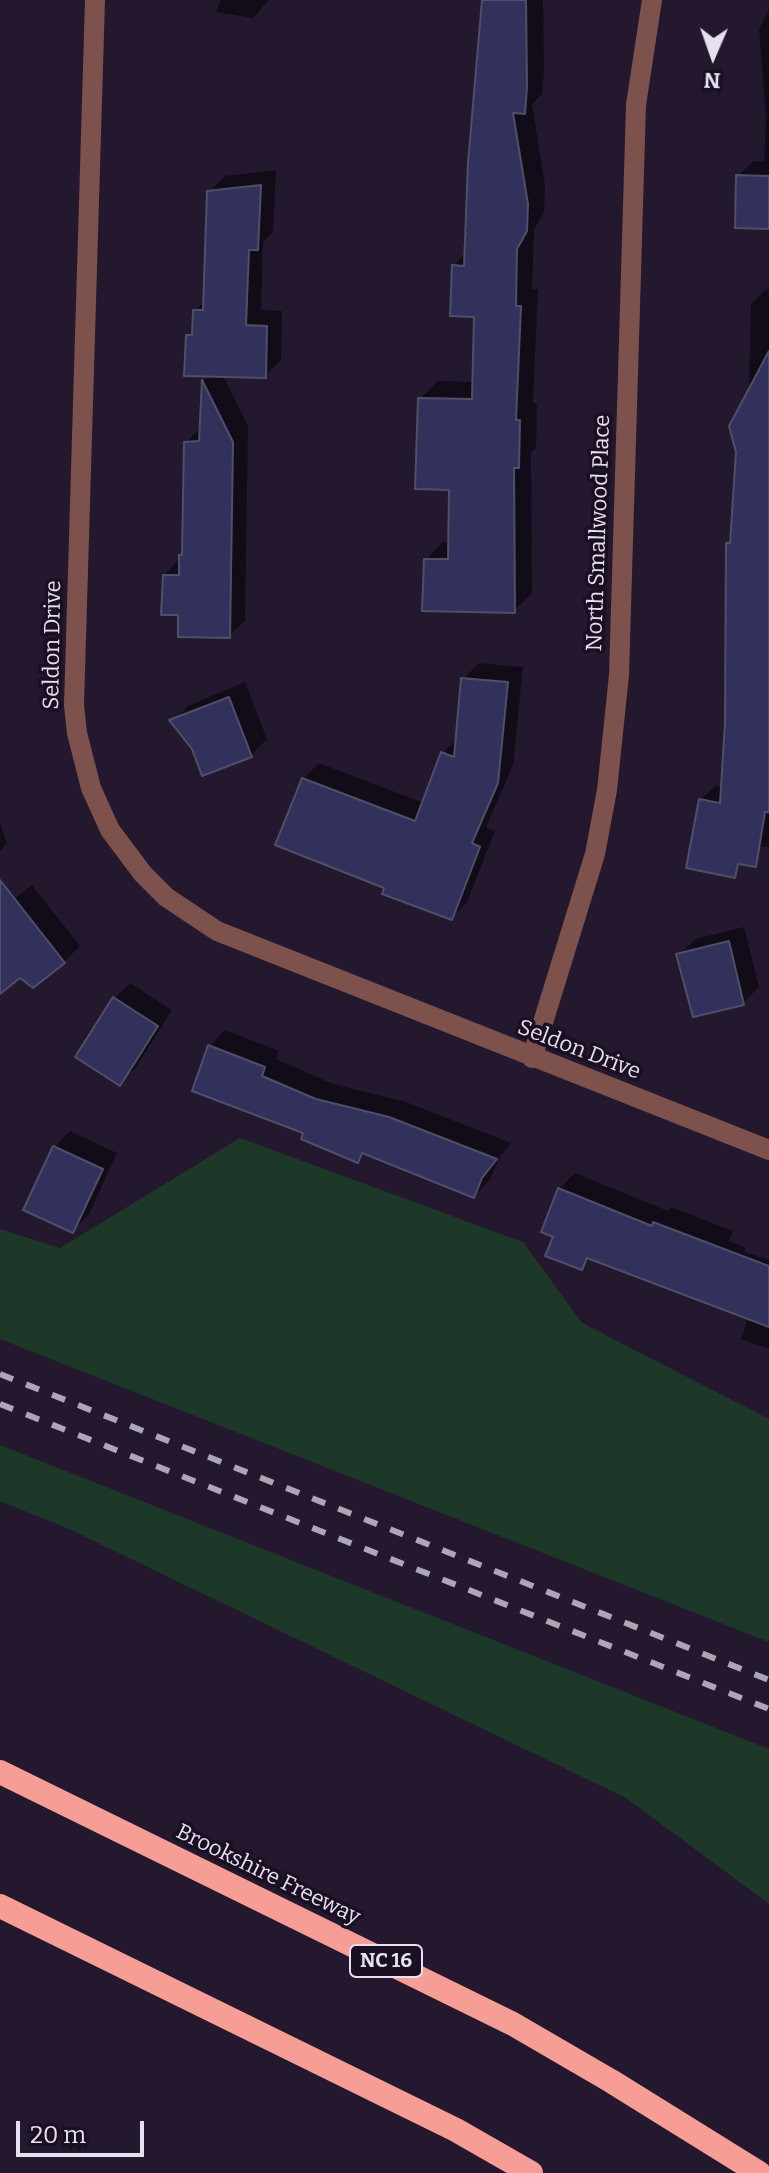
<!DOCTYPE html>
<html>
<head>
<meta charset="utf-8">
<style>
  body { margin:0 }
  #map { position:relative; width:769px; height:2173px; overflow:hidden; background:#23182d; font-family:Bitter,serif }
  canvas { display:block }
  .north { position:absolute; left:673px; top:16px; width:80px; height:80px; -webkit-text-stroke:6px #1a0f23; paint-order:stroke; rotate:182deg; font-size:22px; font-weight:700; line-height:32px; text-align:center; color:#e7e0ef }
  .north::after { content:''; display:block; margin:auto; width:28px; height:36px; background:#e7e0ef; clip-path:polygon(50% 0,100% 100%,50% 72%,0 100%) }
  .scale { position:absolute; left:16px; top:2121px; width:128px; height:36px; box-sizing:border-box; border:4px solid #e7e0ef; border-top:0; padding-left:10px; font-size:24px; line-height:28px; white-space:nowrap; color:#e7e0ef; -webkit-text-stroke:6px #1a0f23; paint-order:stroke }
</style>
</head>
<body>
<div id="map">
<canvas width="769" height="2173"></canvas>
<div class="north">N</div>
<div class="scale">20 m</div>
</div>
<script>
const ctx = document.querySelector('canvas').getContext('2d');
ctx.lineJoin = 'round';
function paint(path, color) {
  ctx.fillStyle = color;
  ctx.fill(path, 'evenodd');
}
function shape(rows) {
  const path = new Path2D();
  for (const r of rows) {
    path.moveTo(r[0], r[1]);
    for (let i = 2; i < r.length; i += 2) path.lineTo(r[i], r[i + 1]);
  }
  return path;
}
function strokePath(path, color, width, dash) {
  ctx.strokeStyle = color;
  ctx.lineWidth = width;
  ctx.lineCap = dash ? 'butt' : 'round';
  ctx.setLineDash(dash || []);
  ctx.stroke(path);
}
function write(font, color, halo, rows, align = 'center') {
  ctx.font = font + ' Bitter,serif';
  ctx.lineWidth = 7;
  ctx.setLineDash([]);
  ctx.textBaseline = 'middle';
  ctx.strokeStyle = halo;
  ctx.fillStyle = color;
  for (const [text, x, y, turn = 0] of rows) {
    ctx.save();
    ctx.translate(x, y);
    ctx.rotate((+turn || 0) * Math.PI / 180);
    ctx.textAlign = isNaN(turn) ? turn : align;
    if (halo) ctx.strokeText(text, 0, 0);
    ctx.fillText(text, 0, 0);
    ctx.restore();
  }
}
paint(shape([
  [240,1138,523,1242,582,1323,769,1419,769,1642,0,1339,0,1229,60,1248],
  [0,1445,769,1749,769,1904,626,1798,69,1529,0,1501]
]), '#1d3828');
paint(shape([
  [221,0,269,0,253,18,216,12],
  [484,0,543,0,544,67,542,94,532,104,545,185,544,212,534,230,532,289,538,289,533,403,537,403,536,448,531,452,532,593,514,611,426,560,443,542,450,542,451,488,420,399,437,381,474,382,477,315,454,265,467,253],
  [769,9,769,227,738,176,753,161,764,162,766,118,759,29],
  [276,170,273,232,263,242,261,310,282,311,281,360,265,376,223,375,248,426,245,621,229,636,180,614,165,575,184,553,186,442,202,427,204,381,209,375,188,336,194,329,195,311,205,301,209,192,225,176],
  [766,289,769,290,769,847,693,842,700,800,715,786,723,787,727,723,728,544,732,540,749,392,751,304],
  [479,663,523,667,513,765,486,827,495,831,467,902,451,918,387,887,303,779,319,763,424,803,443,753,458,738,463,679],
  [245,682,267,739,251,755,193,748,173,722,188,706],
  [0,823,7,843,0,851],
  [32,885,80,946,64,962,0,958,0,910],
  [744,927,759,987,743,1003,679,955,695,939],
  [130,983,172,1010,136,1067,120,1083,114,999],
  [225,1030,279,1051,276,1059,333,1084,406,1102,511,1143,498,1160,490,1180,474,1196,366,1152,358,1160,306,1131,210,1046],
  [70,1131,117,1153,89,1214,73,1230,55,1147],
  [575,1173,668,1211,671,1207,733,1231,729,1241,746,1248,744,1252,769,1260,769,1349,741,1339,748,1317,592,1257,582,1268,555,1236,559,1189]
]), '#0007');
const building = shape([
  [482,0,526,0,527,86,525,114,513,113,528,204,527,231,517,249,516,306,521,306,516,420,520,420,519,468,514,468,515,613,422,611,424,559,448,559,449,490,415,489,418,398,472,399,474,317,450,316,452,265,464,266,468,163,482,0],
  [736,175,769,176,769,229,735,228,736,175],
  [261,185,258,250,249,250,246,325,267,326,266,378,184,376,186,335,192,335,193,310,203,310,207,191,261,185],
  [769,351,769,812,765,812,756,867,738,864,735,878,686,868,699,799,720,803,725,723,726,543,730,543,736,452,729,426,769,351],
  [202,380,233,442,230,638,178,637,178,615,161,615,163,575,179,575,179,555,182,555,184,442,199,441,202,380],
  [461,678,508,682,498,783,472,843,480,847,452,920,382,894,384,888,275,845,302,778,415,821,441,752,454,757,461,678],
  [229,697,252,757,202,776,192,749,169,720,229,697],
  [0,880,65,963,33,988,20,978,0,994,0,880],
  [729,941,744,1005,693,1017,676,954,729,941],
  [113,997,158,1026,120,1086,75,1057,113,997],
  [208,1045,265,1067,262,1076,316,1099,389,1117,497,1159,482,1178,474,1198,362,1153,358,1163,301,1139,303,1133,192,1091,208,1045],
  [53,1146,103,1169,73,1233,23,1210,53,1146],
  [558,1188,652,1226,653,1222,769,1266,769,1327,587,1258,582,1270,545,1256,553,1237,541,1232,558,1188]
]);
paint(building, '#32315b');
strokePath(building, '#4e4f68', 2);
strokePath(shape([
  [95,0,74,705,77,733,91,788,110,830,143,874,166,897,217,931,769,1150],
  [532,1058,595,854,607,790,619,675,636,105,652,0]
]), '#7d514c', 20);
strokePath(shape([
  [0,1772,513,2024,611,2081,759,2173],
  [0,1906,456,2130,531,2173]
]), '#f69e95', 24);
strokePath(shape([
  [0,1374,769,1680],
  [0,1404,769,1709]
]), '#aea6b7', 6, [14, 14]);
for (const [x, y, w] of [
  [386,1961,72]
]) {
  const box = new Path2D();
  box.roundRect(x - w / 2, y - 16, w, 32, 6);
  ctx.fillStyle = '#1a0f23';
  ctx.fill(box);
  strokePath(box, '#e7e0ef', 2);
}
write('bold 20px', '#e7e0ef', null, [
  ["NC 16",386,1961]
]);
write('22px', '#e7e0ef', '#1a0f23', [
  ["North Smallwood Place",599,533,-88],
  ["Seldon Drive",53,645,-89],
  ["Seldon Drive",579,1050,21],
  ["Brookshire Freeway",268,1875,26]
]);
</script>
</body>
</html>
